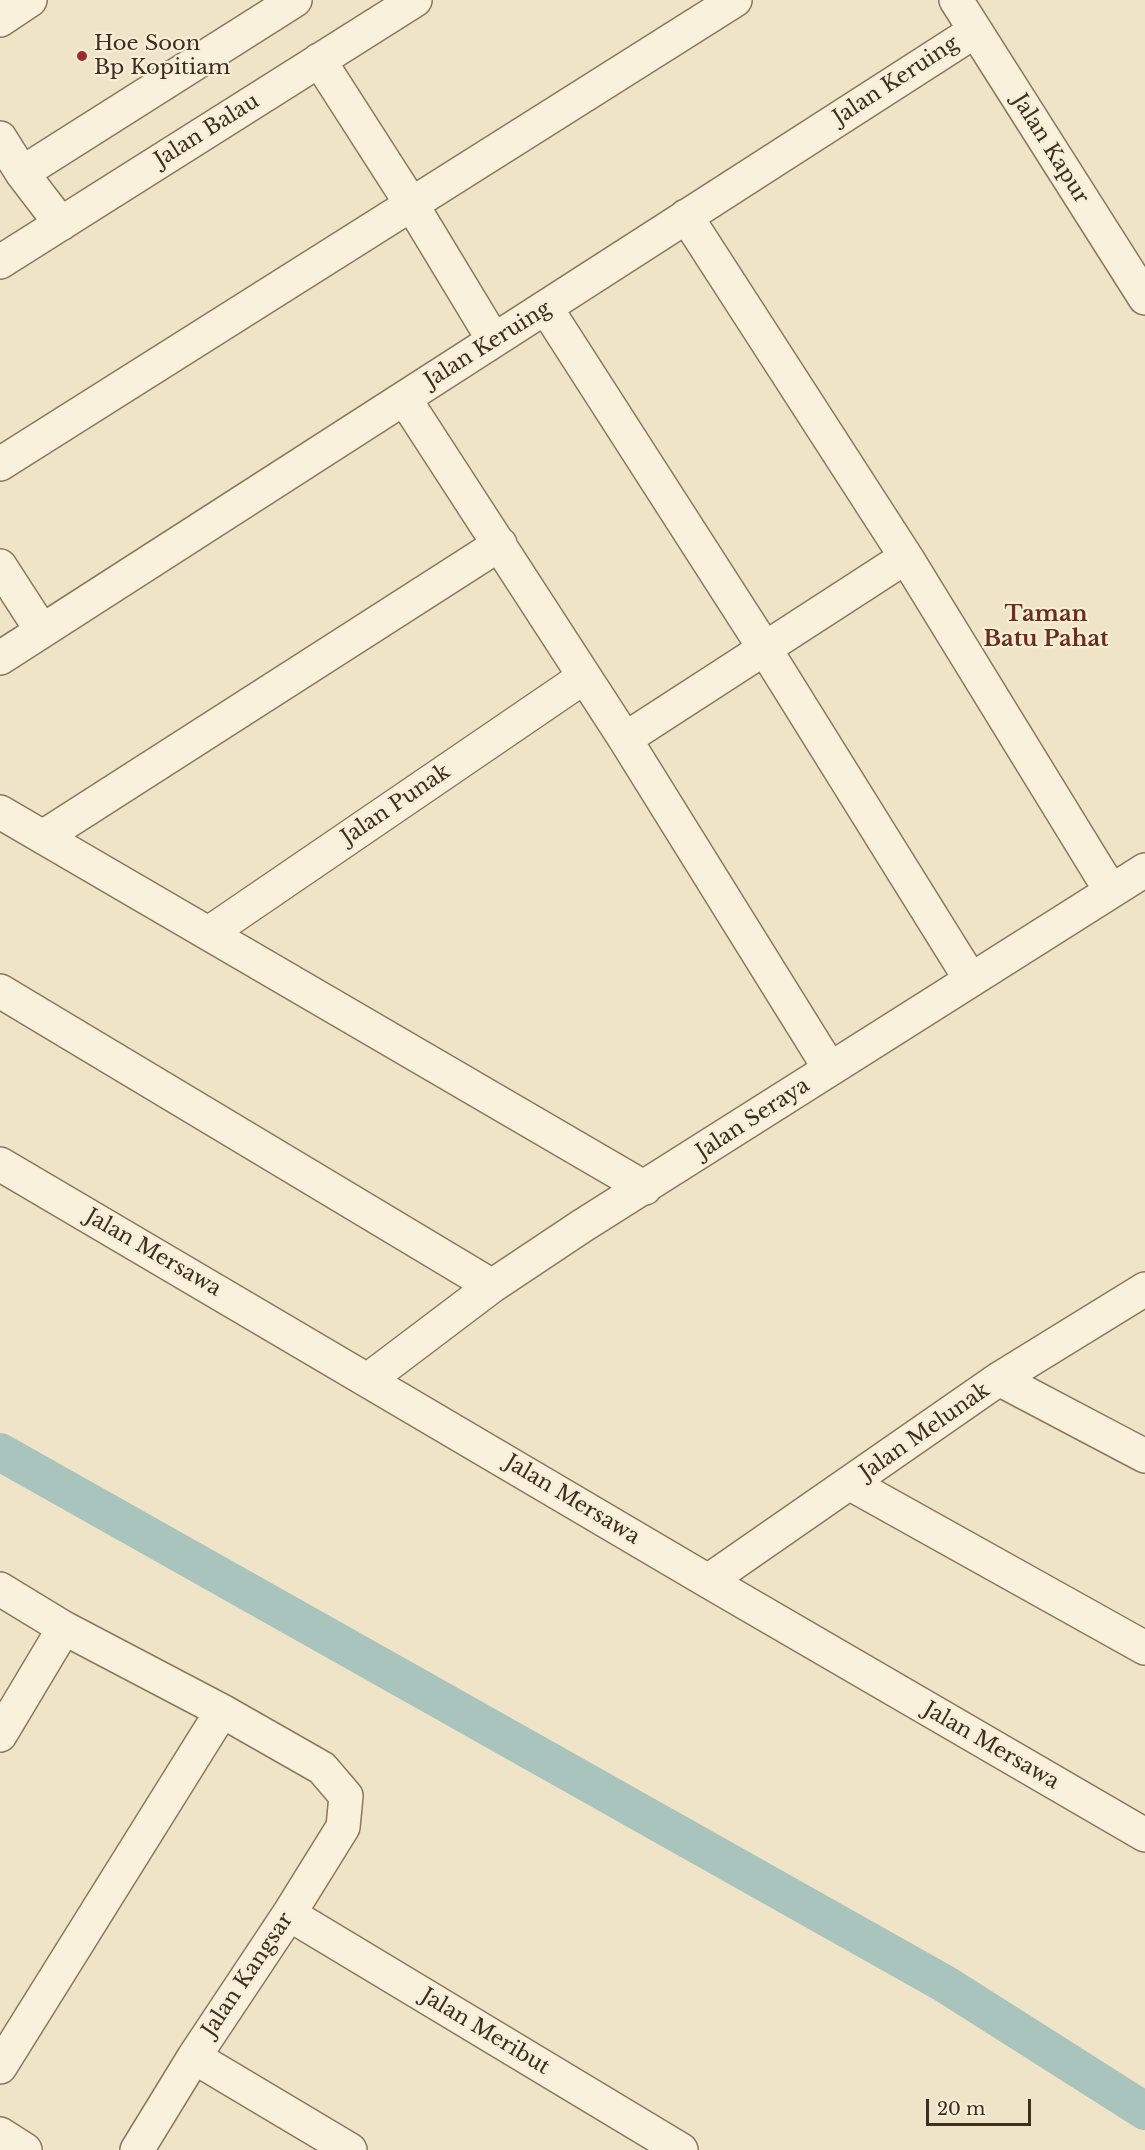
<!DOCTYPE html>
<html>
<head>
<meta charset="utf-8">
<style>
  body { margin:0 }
  #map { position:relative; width:1145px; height:2150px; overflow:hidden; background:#f0e4c8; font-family:"Libre Baskerville",serif }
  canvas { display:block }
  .scale { position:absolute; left:926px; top:2099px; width:105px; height:27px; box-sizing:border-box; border:3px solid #3d2e20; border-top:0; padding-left:8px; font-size:18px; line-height:21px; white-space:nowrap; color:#3d2e20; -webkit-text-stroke:4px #f7eed8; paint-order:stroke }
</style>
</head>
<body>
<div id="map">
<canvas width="1145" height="2150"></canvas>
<div class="scale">20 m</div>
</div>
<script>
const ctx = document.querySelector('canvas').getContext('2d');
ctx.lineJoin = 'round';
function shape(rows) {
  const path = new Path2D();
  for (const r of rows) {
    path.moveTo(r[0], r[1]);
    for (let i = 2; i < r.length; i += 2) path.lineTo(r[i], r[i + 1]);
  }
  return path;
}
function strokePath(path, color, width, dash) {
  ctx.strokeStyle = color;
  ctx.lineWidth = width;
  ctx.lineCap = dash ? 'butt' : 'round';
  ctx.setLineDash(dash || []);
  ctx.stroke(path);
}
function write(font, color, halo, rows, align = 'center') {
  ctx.font = font + ' "Libre Baskerville",serif';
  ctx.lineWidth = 4.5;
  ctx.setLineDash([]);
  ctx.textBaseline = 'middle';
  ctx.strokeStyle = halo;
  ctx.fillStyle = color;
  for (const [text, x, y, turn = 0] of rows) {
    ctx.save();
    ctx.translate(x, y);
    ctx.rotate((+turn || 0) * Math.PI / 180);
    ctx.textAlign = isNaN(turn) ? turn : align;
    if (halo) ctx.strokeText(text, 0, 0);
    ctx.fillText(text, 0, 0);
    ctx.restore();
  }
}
strokePath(shape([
  [0,1452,945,1984,1145,2111]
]), '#a9c4bc', 38);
const minor = shape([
  [956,0,1145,298],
  [0,20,30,0],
  [319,60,412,205,493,339],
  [0,138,22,173,61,224],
  [22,173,295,0],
  [686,216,906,557,1111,891],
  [0,262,415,0],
  [546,308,765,649,971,980],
  [404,398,625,739,830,1069],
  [0,464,735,0],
  [0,566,42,631],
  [0,658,975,31],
  [625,739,906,557],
  [0,812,645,1188],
  [43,837,500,544],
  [209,933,584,677],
  [0,991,492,1286],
  [0,1164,708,1581,1145,1835],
  [369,1379,492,1286,582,1226,1145,870],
  [999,1379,1145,1456],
  [851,1484,1145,1648],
  [708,1581,999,1379,1145,1289],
  [0,1589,64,1628,222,1711,322,1768,346,1796,343,1827,289,1914,194,2057,137,2150],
  [0,1735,64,1628],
  [289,1914,681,2150],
  [194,2057,350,2150],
  [0,2067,222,1711],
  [0,2134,25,2150]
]);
strokePath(minor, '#8d765c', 36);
strokePath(minor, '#faf1dc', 33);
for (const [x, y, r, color] of [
  [82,56,6,"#9e2a2b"]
]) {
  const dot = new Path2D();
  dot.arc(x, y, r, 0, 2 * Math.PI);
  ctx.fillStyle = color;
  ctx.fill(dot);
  strokePath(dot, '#f7eed8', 2);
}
write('21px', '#3d2e20', '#f7eed8', [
  ["Hoe Soon",94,44],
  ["Bp Kopitiam",94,68]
], 'left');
write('21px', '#3d2e20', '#f7eed8', [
  ["Jalan Keruing",896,81,-33],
  ["Jalan Balau",207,131,-32],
  ["Jalan Kapur",1050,149,58],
  ["Jalan Keruing",488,345,-32],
  ["Jalan Punak",396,805,-34],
  ["Jalan Seraya",753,1119,-33],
  ["Jalan Mersawa",153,1253,30],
  ["Jalan Melunak",925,1432,-35],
  ["Jalan Mersawa",572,1500,31],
  ["Jalan Mersawa",991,1746,30],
  ["Jalan Kangsar",248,1975,-56],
  ["Jalan Meribut",485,2032,31]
]);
write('bold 22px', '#6b2e1e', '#f7eed8', [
  ["Taman",1046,615],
  ["Batu Pahat",1046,640]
]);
</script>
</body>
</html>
